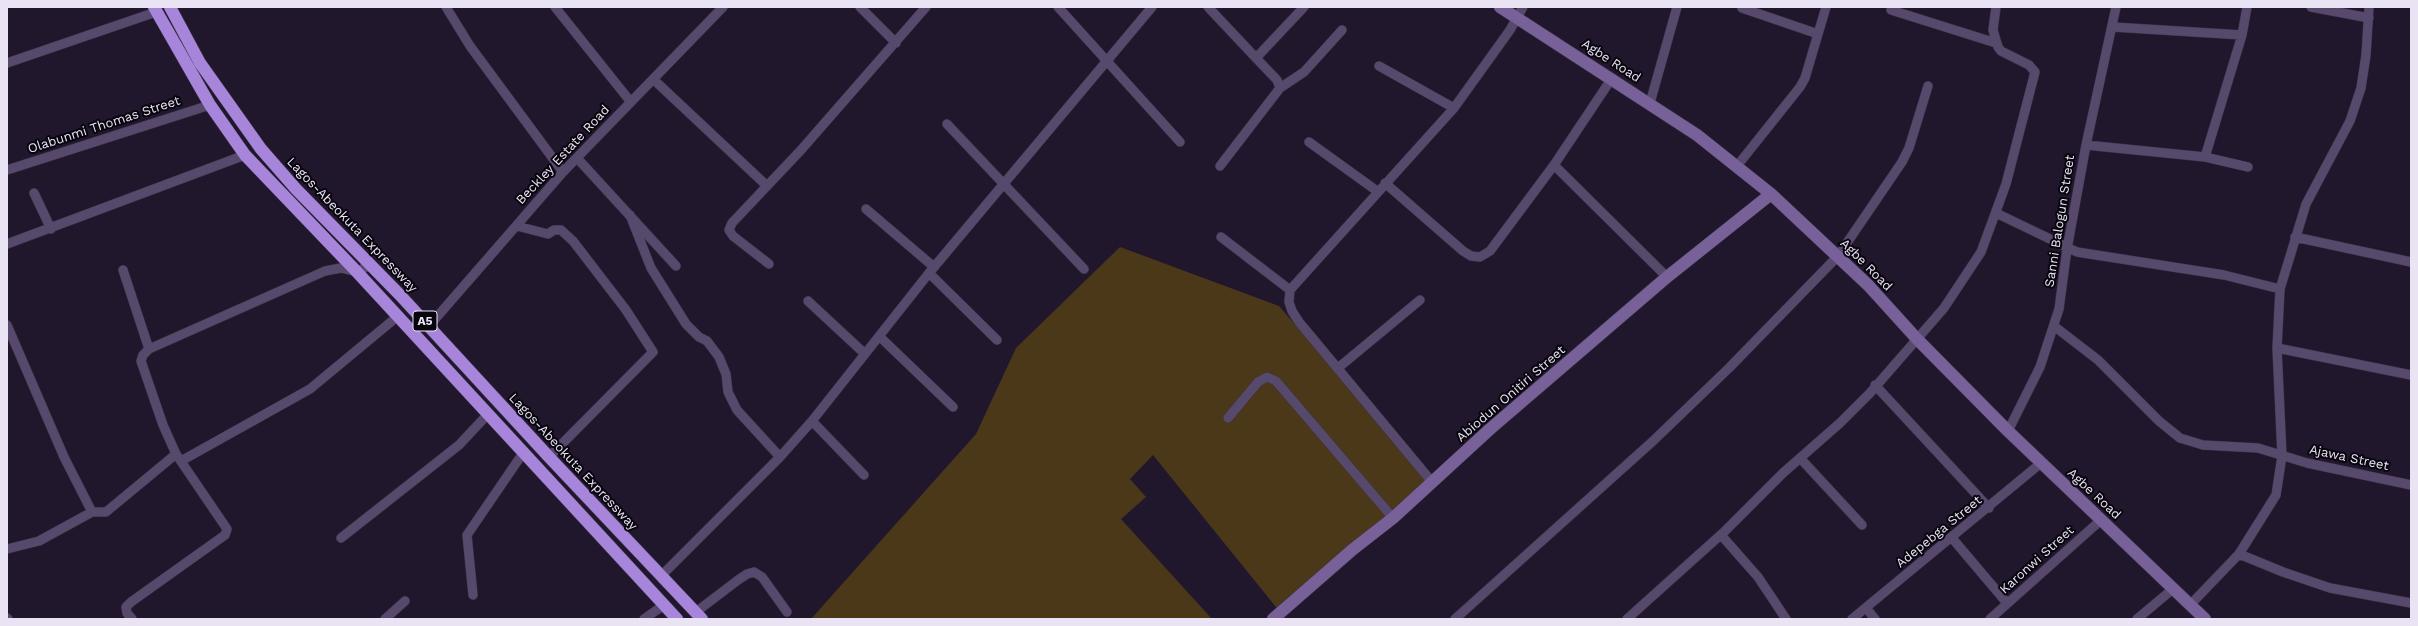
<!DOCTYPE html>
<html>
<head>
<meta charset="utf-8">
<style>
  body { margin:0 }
  #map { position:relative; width:2418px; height:626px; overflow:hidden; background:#20172d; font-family:"Work Sans",sans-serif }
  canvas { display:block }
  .frame { position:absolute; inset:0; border:8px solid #e9e3f3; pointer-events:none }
</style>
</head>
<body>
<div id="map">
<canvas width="2418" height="626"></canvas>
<div class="frame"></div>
</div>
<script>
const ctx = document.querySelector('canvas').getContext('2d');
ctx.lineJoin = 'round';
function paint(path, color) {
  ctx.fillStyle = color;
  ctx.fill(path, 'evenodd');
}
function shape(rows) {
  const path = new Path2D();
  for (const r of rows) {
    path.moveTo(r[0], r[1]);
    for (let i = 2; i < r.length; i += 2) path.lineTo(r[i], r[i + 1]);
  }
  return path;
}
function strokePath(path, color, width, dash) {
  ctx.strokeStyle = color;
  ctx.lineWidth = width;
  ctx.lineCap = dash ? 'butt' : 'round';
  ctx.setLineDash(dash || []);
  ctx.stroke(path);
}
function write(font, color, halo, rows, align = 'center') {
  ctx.font = font + ' "Work Sans",sans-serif';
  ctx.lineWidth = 4;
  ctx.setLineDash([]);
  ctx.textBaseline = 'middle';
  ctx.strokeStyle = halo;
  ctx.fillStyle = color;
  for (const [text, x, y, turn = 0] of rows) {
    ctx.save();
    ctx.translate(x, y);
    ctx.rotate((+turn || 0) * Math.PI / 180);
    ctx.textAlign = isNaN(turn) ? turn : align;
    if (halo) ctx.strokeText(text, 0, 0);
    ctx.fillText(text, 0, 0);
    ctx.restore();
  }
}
paint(shape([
  [1120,247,1279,306,1430,479,1280,612,1153,455,1130,479,1146,497,1121,519,1212,619,811,619,976,434,1016,348]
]), '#4b3818');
const street = shape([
  [446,7,470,46,563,172],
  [555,7,630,101],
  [860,7,896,43],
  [1058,7,1180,142],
  [1208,7,1256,58,1304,7],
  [2311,7,2369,18],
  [1742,8,1818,34],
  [1891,10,1996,43],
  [2113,27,2242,35],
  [7,63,156,12],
  [1379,66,1454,108],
  [653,79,766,185],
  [1280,88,1304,72,1342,30],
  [1650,103,1677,7],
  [947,124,1084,269],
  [1309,142,1377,191],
  [2086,145,2205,157,2248,167],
  [2205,157,2242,35,2247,7],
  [577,158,676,266],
  [1554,165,1667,277],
  [1220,166,1280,88,1277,80,1256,58],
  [1737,166,1800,87,1805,78,1826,7],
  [7,170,210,105],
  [1385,183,1463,251,1471,256,1480,257,1490,251,1554,165,1612,78],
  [34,193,51,229],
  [866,209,934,267],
  [1996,213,2077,252,2224,275,2280,289],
  [630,215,651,268,686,324,699,337,707,341,719,357,726,374,728,392,737,410,780,457],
  [517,226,548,234,554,230,561,230,573,241,626,310,653,352,549,457],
  [1221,237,1290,290],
  [2295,237,2411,262],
  [7,244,245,155],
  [769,264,733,236,729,230,732,223,801,150,926,7],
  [123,270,149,349],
  [929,273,997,340],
  [808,301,865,354],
  [7,325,64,457,92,512],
  [429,326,563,172,723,7],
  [2054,326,2098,360,2159,421,2180,438,2203,445,2258,448,2307,463,2411,485],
  [879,336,953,407],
  [2277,348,2411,375],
  [1338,368,1420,300],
  [1875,385,1989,508],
  [1228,418,1258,382,1267,377,1276,381,1393,518],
  [812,421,864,475],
  [2008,431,2040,367,2059,309,2067,249,2086,145,2116,7],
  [1800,458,1862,525],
  [181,461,310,389,398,316],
  [1432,482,1299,322,1292,311,1289,302,1290,290,1454,108,1510,30,1523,7],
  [1721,535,1758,577,1786,619],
  [341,538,459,445,488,414],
  [1952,538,2007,603],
  [7,549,39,541,92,512,106,512,176,454],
  [2239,554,2283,572,2330,588,2411,603],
  [661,576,780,457,812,421,929,273,1152,7],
  [473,595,467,535,523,453],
  [2191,604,2239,554,2276,495,2282,456,2277,348,2280,289,2306,204,2350,121,2361,88,2366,55,2369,7],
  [1866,608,1875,619],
  [696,612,738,580,747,574,754,572,762,577,787,612],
  [7,618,8,619],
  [132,619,127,613,126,607,131,602,225,535,227,529,176,454,163,425,141,361,143,355,149,349,325,271,341,268,357,272,371,264],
  [385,619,405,601],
  [644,619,664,605],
  [1455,619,1653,441,1729,368,1838,256,1902,162,1909,148,1928,86],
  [1627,619,1725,531,1783,473,1840,423,1870,393,1944,308,1981,252,2006,184,2035,72,2029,65,2001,51,1998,47,1993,30,1996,7],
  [1852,619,2041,463],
  [1990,619,2101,520],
  [2137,619,2174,588]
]);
const secondary = shape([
  [1500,7,1697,135,1771,194,1868,285,1917,339,2008,431,2205,619],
  [1273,619,1352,550,1393,518,1490,429,1667,277,1771,194]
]);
const highway = shape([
  [154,7,210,105,245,155,357,272,677,619],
  [170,7,200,63,261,149,296,189,399,294,549,457,702,619]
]);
strokePath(street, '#3c3449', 10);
strokePath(secondary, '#3c3449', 13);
strokePath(highway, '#3c3449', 13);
strokePath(street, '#56496b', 9);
strokePath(secondary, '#776198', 12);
strokePath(highway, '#a785da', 12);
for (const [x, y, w] of [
  [425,321,24]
]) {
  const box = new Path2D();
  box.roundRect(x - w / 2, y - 10, w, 20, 3);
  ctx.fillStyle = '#08050e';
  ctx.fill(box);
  strokePath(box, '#e9e3f3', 1);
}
write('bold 12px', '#e9e3f3', null, [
  ["A5",425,321]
]);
write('13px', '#e9e3f3', '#08050e', [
  ["Agbe Road",1611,61,33],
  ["Olabunmi Thomas Street",104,125,-18],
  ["Beckley Estate Road",563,155,-47],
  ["Sanni Balogun Street",2060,221,-81],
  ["Lagos-Abeokuta Expressway",352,225,46],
  ["Agbe Road",1866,265,45],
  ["Abiodun Onitiri Street",1511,394,-41],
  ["Ajawa Street",2349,458,12],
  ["Lagos-Abeokuta Expressway",573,462,47],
  ["Agbe Road",2094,494,43],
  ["Adepebga Street",1939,532,-39],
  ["Karonwi Street",2037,560,-42]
]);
</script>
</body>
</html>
